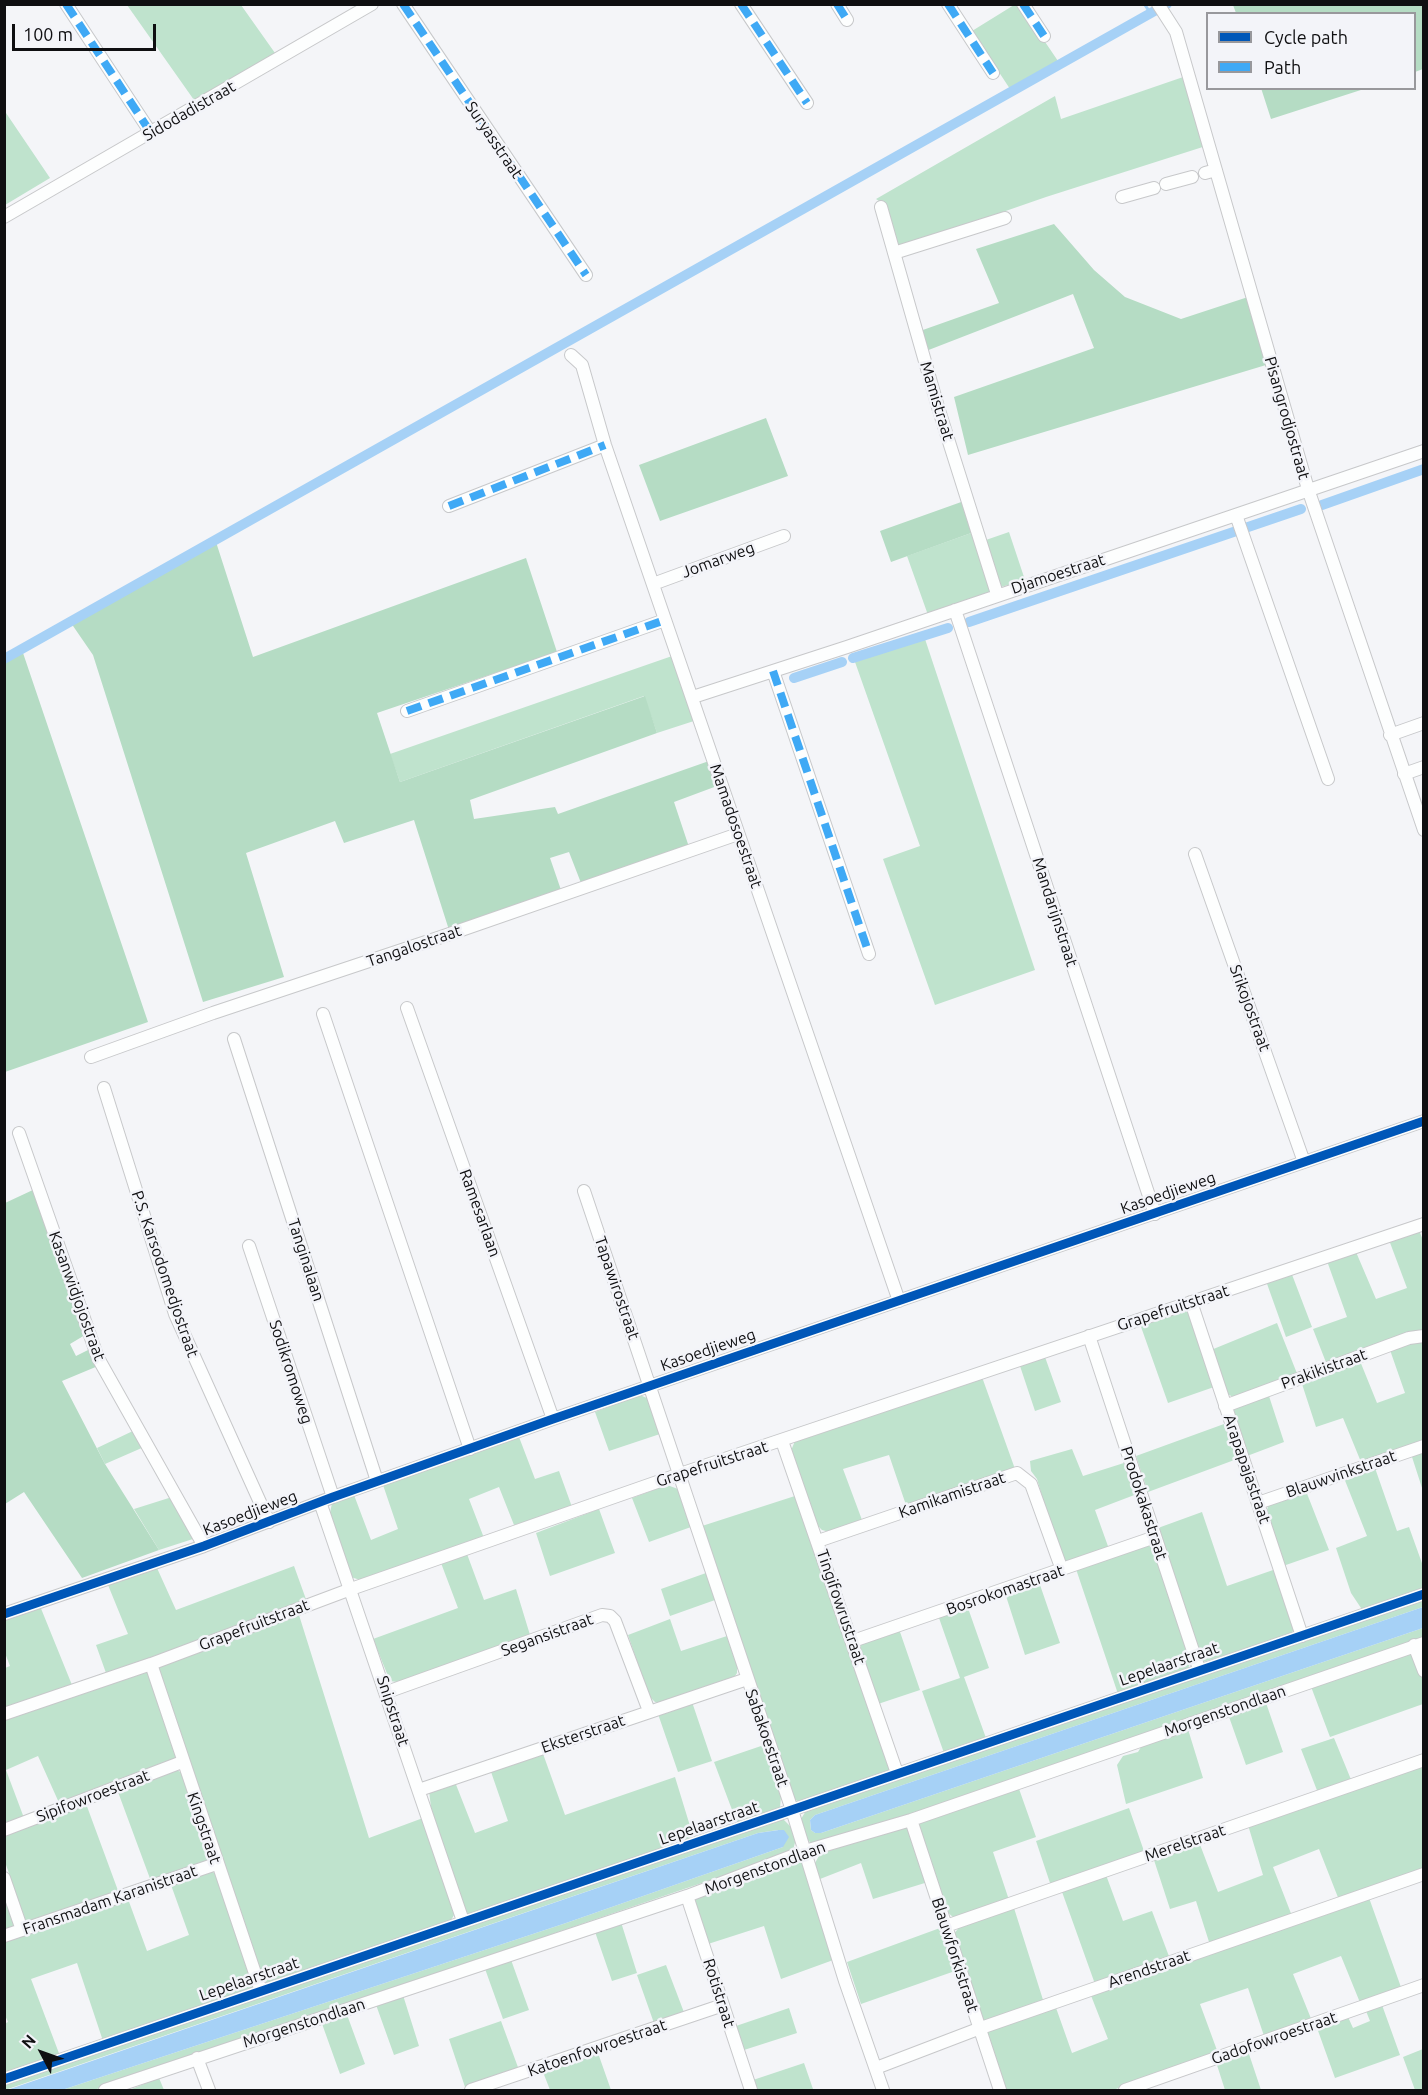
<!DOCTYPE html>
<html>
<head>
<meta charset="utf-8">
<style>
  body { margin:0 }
  #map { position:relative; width:1428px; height:2095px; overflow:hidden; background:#f4f5f8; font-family:Ubuntu,sans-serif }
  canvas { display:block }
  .frame { position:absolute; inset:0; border:6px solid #0f0f11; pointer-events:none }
  .legend { position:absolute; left:1206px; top:12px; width:210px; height:78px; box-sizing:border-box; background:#f3f4f9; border:2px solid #98989c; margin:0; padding:8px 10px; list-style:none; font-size:18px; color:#0f0f11 }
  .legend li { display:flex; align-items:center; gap:12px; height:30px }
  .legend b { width:30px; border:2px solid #98989c }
  .north { position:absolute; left:12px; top:2023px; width:60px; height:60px; -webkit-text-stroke:4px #f3f4f9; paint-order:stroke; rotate:311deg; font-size:16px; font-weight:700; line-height:24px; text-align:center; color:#0f0f11 }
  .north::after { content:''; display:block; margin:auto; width:21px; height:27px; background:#0f0f11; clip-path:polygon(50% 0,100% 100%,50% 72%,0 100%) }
  .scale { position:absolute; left:12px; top:24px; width:144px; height:27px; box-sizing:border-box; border:3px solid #0f0f11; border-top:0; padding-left:8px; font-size:18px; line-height:21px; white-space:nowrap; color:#0f0f11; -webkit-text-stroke:4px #f3f4f9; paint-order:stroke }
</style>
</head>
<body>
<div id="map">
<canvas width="1428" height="2095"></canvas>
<div class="frame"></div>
<ul class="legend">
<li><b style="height:8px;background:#0057b8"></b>Cycle path</li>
<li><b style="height:8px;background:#3fa9f5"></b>Path</li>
</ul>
<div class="north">N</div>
<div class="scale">100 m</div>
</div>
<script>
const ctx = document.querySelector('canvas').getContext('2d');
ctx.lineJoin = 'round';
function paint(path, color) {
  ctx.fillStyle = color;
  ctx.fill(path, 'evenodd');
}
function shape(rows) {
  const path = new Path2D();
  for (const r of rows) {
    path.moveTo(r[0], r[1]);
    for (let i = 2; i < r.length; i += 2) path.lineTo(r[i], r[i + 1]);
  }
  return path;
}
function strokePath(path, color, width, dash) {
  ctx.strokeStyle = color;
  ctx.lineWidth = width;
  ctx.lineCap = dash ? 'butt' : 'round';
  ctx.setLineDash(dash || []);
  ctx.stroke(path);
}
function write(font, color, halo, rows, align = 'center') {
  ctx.font = font + ' Ubuntu,sans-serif';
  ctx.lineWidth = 5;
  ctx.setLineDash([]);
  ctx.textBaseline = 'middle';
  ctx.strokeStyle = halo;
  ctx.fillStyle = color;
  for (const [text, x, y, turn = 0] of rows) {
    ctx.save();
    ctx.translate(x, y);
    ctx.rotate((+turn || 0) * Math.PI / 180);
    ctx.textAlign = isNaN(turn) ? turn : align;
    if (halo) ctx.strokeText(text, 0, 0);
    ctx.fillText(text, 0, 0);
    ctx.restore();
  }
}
paint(shape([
  [127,5,241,5,275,53,194,100],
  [1014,5,1020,5,1058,61,1010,89,972,31],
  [1189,75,1209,145,1046,197,896,249,885,205,876,199,1055,96,1061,119],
  [4,110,50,178,5,205,4,205],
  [974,532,991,591,989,594,928,615,907,556],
  [1009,532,1025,580,1001,587,983,541],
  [925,639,1035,970,935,1005,883,859,920,846,855,662],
  [675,655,697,720,657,733,644,696,400,782,390,754],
  [1419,1230,1424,1243,1423,1332,1327,1365,1313,1329,1347,1317,1327,1261,1356,1252,1376,1299,1407,1288,1389,1240],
  [1291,1272,1312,1327,1286,1337,1266,1281],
  [1186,1310,1192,1315,1214,1387,1168,1403,1140,1324],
  [1277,1323,1298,1376,1241,1395,1233,1397,1224,1392,1211,1350],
  [1423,1340,1423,1442,1361,1462,1343,1418,1316,1427,1301,1381,1360,1361,1377,1403,1405,1393,1390,1350],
  [1045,1357,1061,1402,1035,1411,1020,1366],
  [982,1377,1015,1469,906,1505,889,1455,843,1469,862,1520,830,1532,822,1530,817,1525,790,1453,795,1441],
  [1268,1393,1284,1442,1247,1456,1231,1413,1235,1405],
  [640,1395,649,1399,660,1434,609,1451,595,1412],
  [1224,1424,1237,1459,1148,1492,1136,1456],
  [135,1430,144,1447,105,1464,97,1448],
  [519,1437,535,1479,559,1471,572,1507,514,1525,499,1487,469,1499,484,1538,360,1580,351,1577,330,1513,332,1503,354,1495,371,1540,398,1529,383,1485],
  [1072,1449,1083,1476,1127,1462,1137,1494,1095,1510,1109,1549,1066,1562,1060,1557,1037,1479,1031,1471,1030,1461],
  [1423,1452,1423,1491,1412,1457],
  [1375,1468,1397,1531,1409,1527,1423,1566,1423,1590,1363,1611,1351,1593,1336,1548,1367,1536,1344,1478],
  [667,1485,678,1489,691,1527,649,1542,632,1498],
  [1306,1491,1329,1550,1283,1566,1266,1514,1268,1506],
  [798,1495,890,1769,883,1775,803,1803,795,1800,791,1793,702,1526],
  [172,1497,196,1538,159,1550,134,1509],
  [599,1509,615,1553,550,1576,536,1533],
  [1202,1512,1227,1586,1276,1569,1294,1622,1293,1631,1288,1636,1203,1662,1158,1528],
  [1150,1545,1155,1547,1192,1660,1187,1670,1118,1694,1076,1569],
  [467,1554,484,1600,516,1589,530,1635,397,1682,390,1681,373,1639,458,1608,441,1563],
  [294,1566,307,1602,106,1673,96,1645,128,1634,108,1585,157,1568,176,1610],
  [706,1573,715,1600,670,1616,661,1589],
  [1039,1582,1060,1643,1025,1655,1005,1593],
  [1423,1597,1423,1607,815,1815,810,1820,811,1830,815,1833,821,1833,1423,1628,1423,1639,861,1832,814,1845,806,1839,801,1819,807,1809],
  [40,1606,72,1685,5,1708,5,1668,10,1666,5,1653,4,1619],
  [968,1608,989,1668,964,1677,986,1738,944,1753,922,1691,960,1678,939,1618],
  [299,1615,369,1838,423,1818,454,1915,450,1922,270,1985,262,1979,158,1673,159,1667],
  [670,1619,681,1651,727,1636,737,1665,737,1673,733,1679,662,1703,655,1702,649,1696,628,1635],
  [899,1629,920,1690,878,1704,859,1649,861,1644],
  [1412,1654,1416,1657,1423,1681,1423,1704,1330,1737,1310,1684],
  [144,1671,150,1673,177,1758,60,1805,38,1756,6,1770,24,1818,5,1826,4,1718],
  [1265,1700,1283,1752,1246,1765,1228,1714],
  [692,1702,712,1761,678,1772,658,1714],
  [1187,1726,1203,1778,1126,1804,1117,1765,1123,1756,1138,1752,1144,1742],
  [1334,1738,1352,1782,1318,1793,1301,1749],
  [764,1745,781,1796,780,1808,737,1823,714,1762],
  [542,1751,565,1815,675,1777,694,1839,469,1914,464,1910,432,1815,429,1791,455,1782,475,1833,508,1821,490,1769],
  [1423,1763,1423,1870,1339,1900,1319,1849,1273,1867,1292,1916,1210,1945,1196,1901,1170,1909,1153,1857,1199,1842,1218,1892,1263,1875,1248,1825],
  [175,1769,184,1774,211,1853,210,1860,152,1884,118,1792],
  [1018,1786,1036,1837,993,1852,1009,1900,953,1917,947,1912,918,1826,921,1819],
  [85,1801,120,1896,31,1924,26,1922,5,1862,4,1831],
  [1129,1808,1145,1854,1051,1886,1036,1841],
  [783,1819,791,1827,796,1839,793,1850,784,1855,94,2090,62,2090,566,1923,783,1847,778,1830,758,1833,5,2090,4,2081],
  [903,1826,909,1828,928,1882,873,1899,861,1863,820,1879,815,1863,820,1854],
  [795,1859,803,1863,836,1959,781,1979,764,1926,708,1944,694,1900,695,1895],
  [206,1872,213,1872,218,1876,254,1986,248,1992,103,2041,77,1963,31,1979,60,2056,5,2075,4,2024,8,2022,4,2013,5,1941,128,1899,147,1951,189,1935,171,1885],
  [1106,1875,1123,1921,1152,1911,1170,1959,1095,1984,1061,1889],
  [4,1891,16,1923,14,1928,4,1934],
  [1368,1895,1402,1990,1361,2005,1341,1956,1293,1974,1312,2021,1264,2036,1248,1988,1200,2004,1218,2053,1113,2090,1004,2090,986,2034,988,2031,1055,2005,1072,2053,1108,2039,1090,1993],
  [1014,1908,1044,2003,983,2023,953,1935,961,1925],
  [620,1919,637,1973,612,1981,594,1929],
  [940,1928,955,1971,861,2004,847,1962],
  [510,1957,529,2010,503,2019,484,1966],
  [666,1965,685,2015,655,2026,637,1975],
  [402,1992,419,2046,394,2055,375,2002],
  [1382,2005,1400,2055,1335,2078,1317,2028,1348,2017,1353,2028,1370,2021,1366,2011],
  [789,2008,797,2033,744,2050,736,2026],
  [346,2012,365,2064,340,2074,321,2021],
  [501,2021,519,2070,465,2087,449,2039],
  [1423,2049,1423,2090,1415,2090,1403,2057],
  [1248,2051,1261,2090,1225,2090,1216,2062],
  [598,2053,611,2090,550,2090,543,2072],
  [804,2063,813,2089,753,2090,750,2081],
  [159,2078,164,2090,129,2090]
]), '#bfe3cd');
paint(shape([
  [1233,5,1423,5,1423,69,1415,72,1414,14,1236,13],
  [1261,88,1364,88,1364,89,1271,119],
  [1054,224,1094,270,1125,297,1181,319,1248,297,1266,365,968,455,954,397,1094,348,1073,294,926,351,920,331,999,303,976,249],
  [766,418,788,476,660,521,639,465],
  [964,501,974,532,891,562,880,531],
  [216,542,253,657,526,558,557,652,377,713,400,782,645,696,657,733,470,800,474,819,555,807,558,814,709,761,717,786,674,802,689,847,581,883,569,852,550,858,561,890,449,930,414,820,344,843,335,821,246,853,284,977,203,1002,93,655,71,623],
  [22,650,148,1022,5,1072,4,660],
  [35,1189,85,1335,70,1344,76,1356,90,1349,98,1366,62,1381,105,1464,159,1550,82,1578,24,1492,5,1504,5,1203]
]), '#b5dcc4');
paint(shape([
  [1423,1607,1423,1628,821,1833,815,1833,811,1830,810,1820,815,1815],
  [779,1830,784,1830,789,1837,783,1847,566,1923,62,2090,7,2090,758,1833]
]), '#a6d1f6');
strokePath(shape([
  [1145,5,1151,14]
]), '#a6d1f6', 3);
strokePath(shape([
  [1322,505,1424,469],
  [969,622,1301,509],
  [853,658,948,628],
  [4,659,1167,4],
  [794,678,842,662]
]), '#a6d1f6', 10);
const street = shape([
  [66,4,151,133],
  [403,4,586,275],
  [741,4,807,103],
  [837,4,847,20],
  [948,4,993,73],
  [1023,4,1044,36],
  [1158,4,1176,32,1308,489,1424,830],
  [1205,173,1216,170],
  [1166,184,1192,177],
  [1122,197,1154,188],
  [881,207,938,407,997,594],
  [4,217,372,4],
  [894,253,1005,218],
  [571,355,582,365,605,445,899,1301],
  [449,506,605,445],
  [1236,515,1328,779],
  [653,584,784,536],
  [955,610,1155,1214],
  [773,671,869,954],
  [693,697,847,647,1424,451],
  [407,711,665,620],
  [1390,735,1424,723],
  [1404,774,1424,767],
  [1195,854,1304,1162],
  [407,1008,553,1419],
  [323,1014,470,1449],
  [234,1039,377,1481],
  [91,1057,213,1013,441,937,738,834],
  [104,1088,175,1314,269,1522],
  [19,1133,98,1358,204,1546],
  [584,1191,792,1810,845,1981,883,2090],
  [249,1246,333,1497],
  [1191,1302,1302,1636],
  [1089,1336,1199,1669],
  [1225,1406,1409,1338,1424,1336],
  [782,1441,897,1773],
  [320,1502,463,1921],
  [1258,1503,1424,1446],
  [818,1541,1017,1473,1031,1484,1062,1570],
  [4,1614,204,1546,333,1497,553,1419,1424,1121],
  [853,1641,1155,1537],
  [1414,1645,1424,1671],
  [151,1664,261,1991],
  [387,1692,602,1615,610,1616,615,1621,649,1711],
  [4,1714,151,1664,351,1589,680,1474,1424,1224],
  [419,1790,747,1679],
  [911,1820,1000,2090],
  [4,1830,182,1762],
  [4,1878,22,1930],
  [687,1896,751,2090],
  [946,1926,1424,1760],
  [4,1936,216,1864],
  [197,2058,209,2090],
  [876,2068,978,2029,1424,1874],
  [4,2079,1424,1594],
  [105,2090,687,1896,805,1851,911,1820,1424,1643],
  [471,2090,723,2005],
  [1125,2090,1424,1985]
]);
strokePath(street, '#c7c8ca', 14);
strokePath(street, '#fdfefe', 12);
strokePath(shape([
  [66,4,151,133],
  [403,4,586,275],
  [741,4,807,103],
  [837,4,847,20],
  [948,4,993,73],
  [1023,4,1044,36],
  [449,506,605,445],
  [773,671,869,954],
  [407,711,665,620]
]), '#3fa9f5', 8, [15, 8]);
strokePath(shape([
  [4,1614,204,1546,333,1497,553,1419,1424,1121],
  [4,2079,1424,1594]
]), '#0057b8', 9);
write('16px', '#0f0f11', '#f3f4f9', [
  ["Sidodadistraat",189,111,-30],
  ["Suryasstraat",494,140,56],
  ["Mamistraat",937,401,73],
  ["Pisangrodjostraat",1287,418,74],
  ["Jomarweg",718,560,-20],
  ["Djamoestraat",1058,574,-18],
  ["Mamadosoestraat",736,826,71],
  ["Mandarijnstraat",1055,912,72],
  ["Tangalostraat",414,946,-19],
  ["Srikojostraat",1250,1008,70],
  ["Kasoedjieweg",1168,1193,-19],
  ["Ramesarlaan",480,1213,70],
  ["Tanginalaan",306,1260,72],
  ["P.S. Karsodomedjostraat",165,1274,71],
  ["Tapawirostraat",617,1288,71],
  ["Kasanwidjojostraat",77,1296,70],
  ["Grapefruitstraat",1173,1308,-18],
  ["Kasoedjieweg",708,1350,-19],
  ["Prakikistraat",1324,1369,-20],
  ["Sodikromoweg",291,1372,72],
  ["Grapefruitstraat",712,1464,-18],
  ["Arapapajastraat",1247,1469,71],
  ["Blauwvinkstraat",1341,1474,-19],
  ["Kamikamistraat",952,1495,-19],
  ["Prodokakastraat",1144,1503,72],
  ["Kasoedjieweg",250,1513,-21],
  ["Bosrokomastraat",1005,1590,-19],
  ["Tingifowrustraat",841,1607,71],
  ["Grapefruitstraat",254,1625,-21],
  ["Segansistraat",547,1635,-20],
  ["Lepelaarstraat",1169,1664,-19],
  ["Snipstraat",393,1711,72],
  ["Morgenstondlaan",1225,1711,-19],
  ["Eksterstraat",583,1734,-19],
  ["Sabakoestraat",767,1738,71],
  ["Sipifowroestraat",93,1796,-21],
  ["Lepelaarstraat",709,1823,-19],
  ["Kingstraat",204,1828,71],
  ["Merelstraat",1185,1843,-19],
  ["Morgenstondlaan",765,1868,-20],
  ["Fransmadam Karanistraat",110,1900,-19],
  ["Blauwforkistraat",955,1955,72],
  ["Arendstraat",1149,1969,-19],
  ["Lepelaarstraat",249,1979,-19],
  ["Rotistraat",719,1993,72],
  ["Morgenstondlaan",304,2023,-18],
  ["Gadofowroestraat",1274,2038,-19],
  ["Katoenfowroestraat",597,2048,-19]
]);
</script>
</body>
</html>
